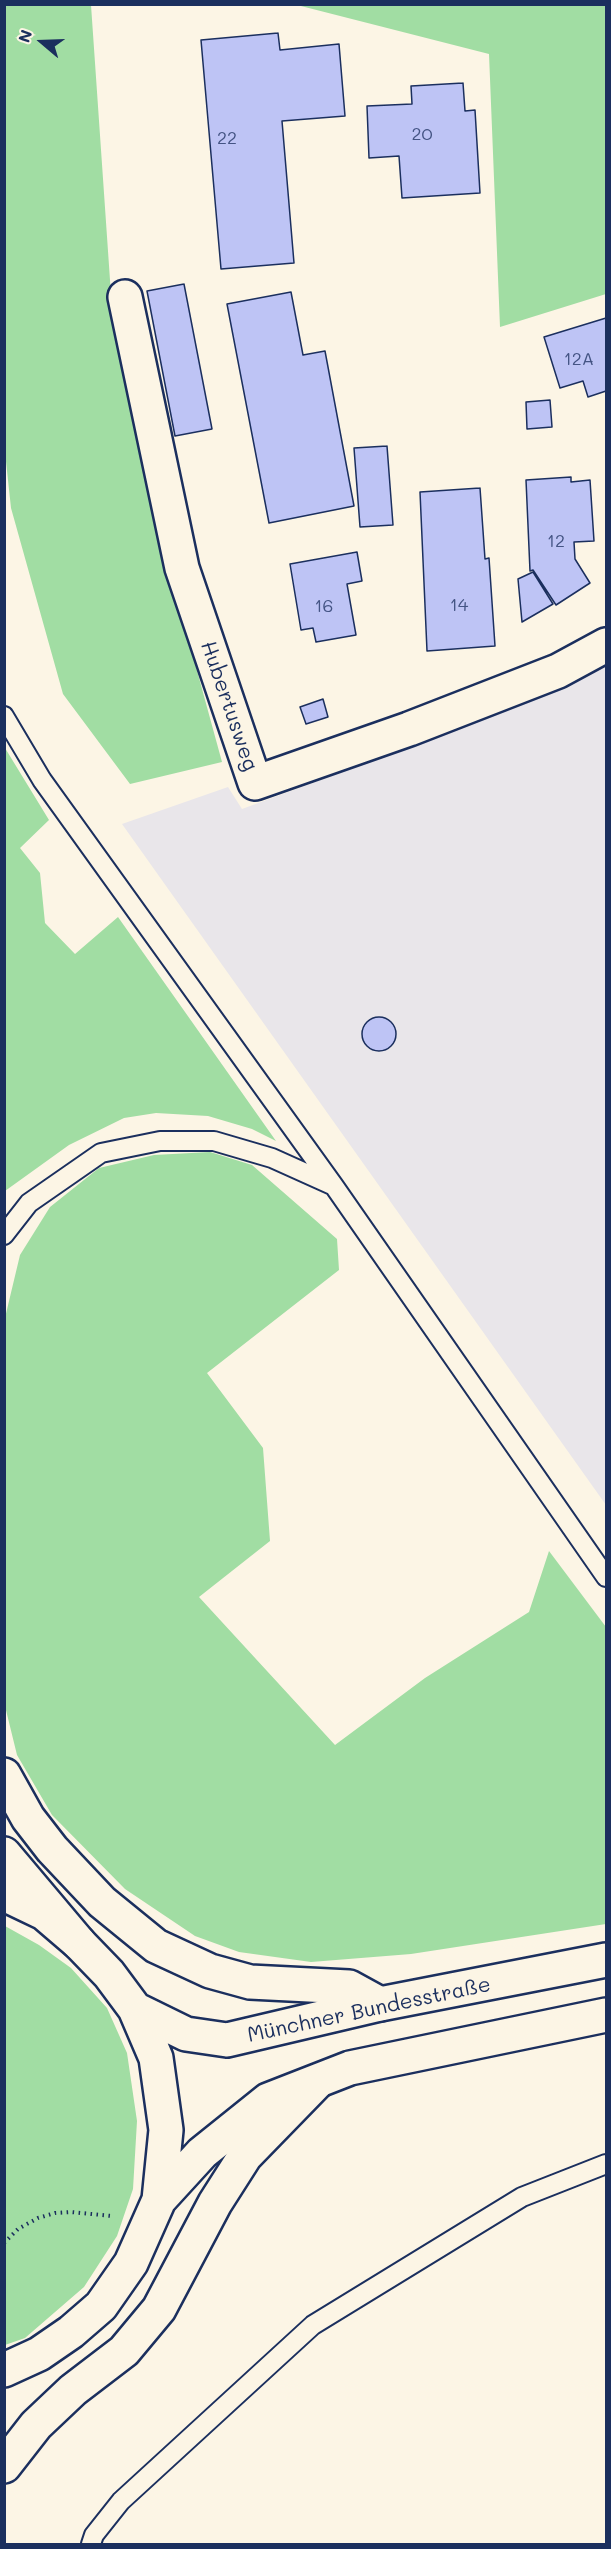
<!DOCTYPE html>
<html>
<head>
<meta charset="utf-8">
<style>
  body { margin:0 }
  #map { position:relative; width:611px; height:2549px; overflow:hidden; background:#fcf5e5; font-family:Mali,sans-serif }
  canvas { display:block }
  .frame { position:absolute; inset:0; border:6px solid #1b2f5e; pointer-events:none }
  .north { position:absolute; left:12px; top:12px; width:60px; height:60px; -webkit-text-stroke:4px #fcf5e5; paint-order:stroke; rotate:289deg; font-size:16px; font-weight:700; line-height:24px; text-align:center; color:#1b2f5e }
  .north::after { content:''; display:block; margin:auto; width:21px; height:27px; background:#1b2f5e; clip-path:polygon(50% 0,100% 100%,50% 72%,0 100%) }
</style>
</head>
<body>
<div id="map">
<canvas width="611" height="2549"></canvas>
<div class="frame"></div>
<div class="north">N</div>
</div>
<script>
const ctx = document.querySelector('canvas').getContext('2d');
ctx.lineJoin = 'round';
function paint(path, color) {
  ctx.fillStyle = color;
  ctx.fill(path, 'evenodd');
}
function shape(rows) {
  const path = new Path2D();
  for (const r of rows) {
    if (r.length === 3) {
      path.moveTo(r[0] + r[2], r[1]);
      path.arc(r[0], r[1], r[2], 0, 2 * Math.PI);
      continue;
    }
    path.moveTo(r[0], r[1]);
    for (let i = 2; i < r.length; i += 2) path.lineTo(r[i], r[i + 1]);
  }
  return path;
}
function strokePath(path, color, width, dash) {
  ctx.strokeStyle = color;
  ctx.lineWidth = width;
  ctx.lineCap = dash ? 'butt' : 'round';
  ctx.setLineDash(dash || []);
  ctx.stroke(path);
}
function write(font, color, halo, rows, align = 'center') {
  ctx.font = font + ' Mali,sans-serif';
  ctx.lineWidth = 5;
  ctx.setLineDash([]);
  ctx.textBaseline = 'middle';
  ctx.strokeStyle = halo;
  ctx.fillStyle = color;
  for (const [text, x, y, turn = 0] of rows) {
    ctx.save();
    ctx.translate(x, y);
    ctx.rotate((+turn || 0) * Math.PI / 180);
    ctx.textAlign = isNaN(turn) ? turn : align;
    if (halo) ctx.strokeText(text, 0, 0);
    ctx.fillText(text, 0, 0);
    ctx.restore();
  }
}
paint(shape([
  [606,661,606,1505,122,824,228,787,242,809,410,747,561,683]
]), '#e9e6ea');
paint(shape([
  [4,5,91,5,112,309,190,645,222,762,130,784,63,694,11,508,4,443],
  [297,5,606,5,606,294,500,327,489,54],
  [5,748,49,820,20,848,40,873,45,923,75,954,118,917,276,1141,252,1129,208,1116,156,1113,124,1118,69,1145,5,1191],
  [210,1152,252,1165,337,1239,339,1270,207,1373,263,1448,270,1541,199,1597,335,1745,425,1678,529,1612,549,1551,606,1627,606,1924,411,1954,311,1962,239,1952,195,1936,125,1889,52,1815,17,1755,4,1702,4,1322,20,1255,50,1207,99,1168,154,1155],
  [5,1926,39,1945,71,1968,107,2008,127,2053,137,2121,133,2189,117,2236,84,2287,25,2338,5,2345]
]), '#a1dda3');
const building = shape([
  [278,33,280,50,339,44,345,116,282,121,294,263,221,269,201,40,278,33],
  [463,83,465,111,475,110,480,193,402,198,399,156,369,158,367,106,412,104,411,86,463,83],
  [184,284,212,429,175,436,147,291,184,284],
  [291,292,303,355,325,351,354,506,269,523,227,304,291,292],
  [606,318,606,391,588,397,583,381,560,388,544,337,606,318],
  [550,400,552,427,527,429,526,402,550,400],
  [387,446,393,525,360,527,354,448,387,446],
  [571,477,571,482,590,480,594,541,574,542,575,559,590,583,556,605,533,570,530,571,526,480,571,477],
  [480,488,485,559,489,558,495,646,427,651,420,492,480,488],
  [357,552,362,581,347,584,356,635,316,642,313,628,301,630,290,564,357,552],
  [533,572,553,604,522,622,518,579,533,572],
  [323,699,328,717,306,724,300,707,323,699],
  [379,1034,17]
]);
paint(building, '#bec4f5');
strokePath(building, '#1b2f5e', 1.5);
const service = shape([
  [4,716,42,780,334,1186,606,1577],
  [4,1235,29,1203,101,1153,160,1141,214,1141,272,1158,332,1185],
  [91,2544,94,2535,121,2501,313,2325,522,2197,606,2164]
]);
const minor = shape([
  [125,297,182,568,255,783,409,729,558,671,606,645]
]);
const primary = shape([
  [4,1894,44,1913,79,1943,109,1974,135,2009,156,2058,166,2130,159,2200,131,2263,101,2306,71,2332,39,2354,4,2370],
  [135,2009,186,2034,227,2040,380,2004,606,1960],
  [159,2200,202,2153,268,2100,350,2068,606,2015]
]);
const motorway = shape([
  [4,1775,28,1818,52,1849,102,1902,156,1946,210,1971,250,1982,349,1987,380,2004],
  [4,1854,79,1943],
  [4,2466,36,2425,73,2390,124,2351,159,2309,215,2203,245,2156,316,2083]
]);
strokePath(service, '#1b2f5e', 22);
strokePath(minor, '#1b2f5e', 38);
strokePath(primary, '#1b2f5e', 38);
strokePath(motorway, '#1b2f5e', 38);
strokePath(shape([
  [4,2243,18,2229,38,2218,55,2213,71,2212,112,2216]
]), '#1b2f5e', 4, [1.5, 4.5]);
strokePath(service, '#fcf5e5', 18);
strokePath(minor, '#fcf5e5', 33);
strokePath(primary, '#fcf5e5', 33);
strokePath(motorway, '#fcf5e5', 33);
write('18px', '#445484', null, [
  ["20",422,134],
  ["22",227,138],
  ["12A",579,359],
  ["12",556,541],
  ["14",459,605],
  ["16",324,606]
]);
write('21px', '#1b2f5e', '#fcf5e5', [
  ["Hubertusweg",229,706,71],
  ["Münchner Bundesstraße",369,2010,-12]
]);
</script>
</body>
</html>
